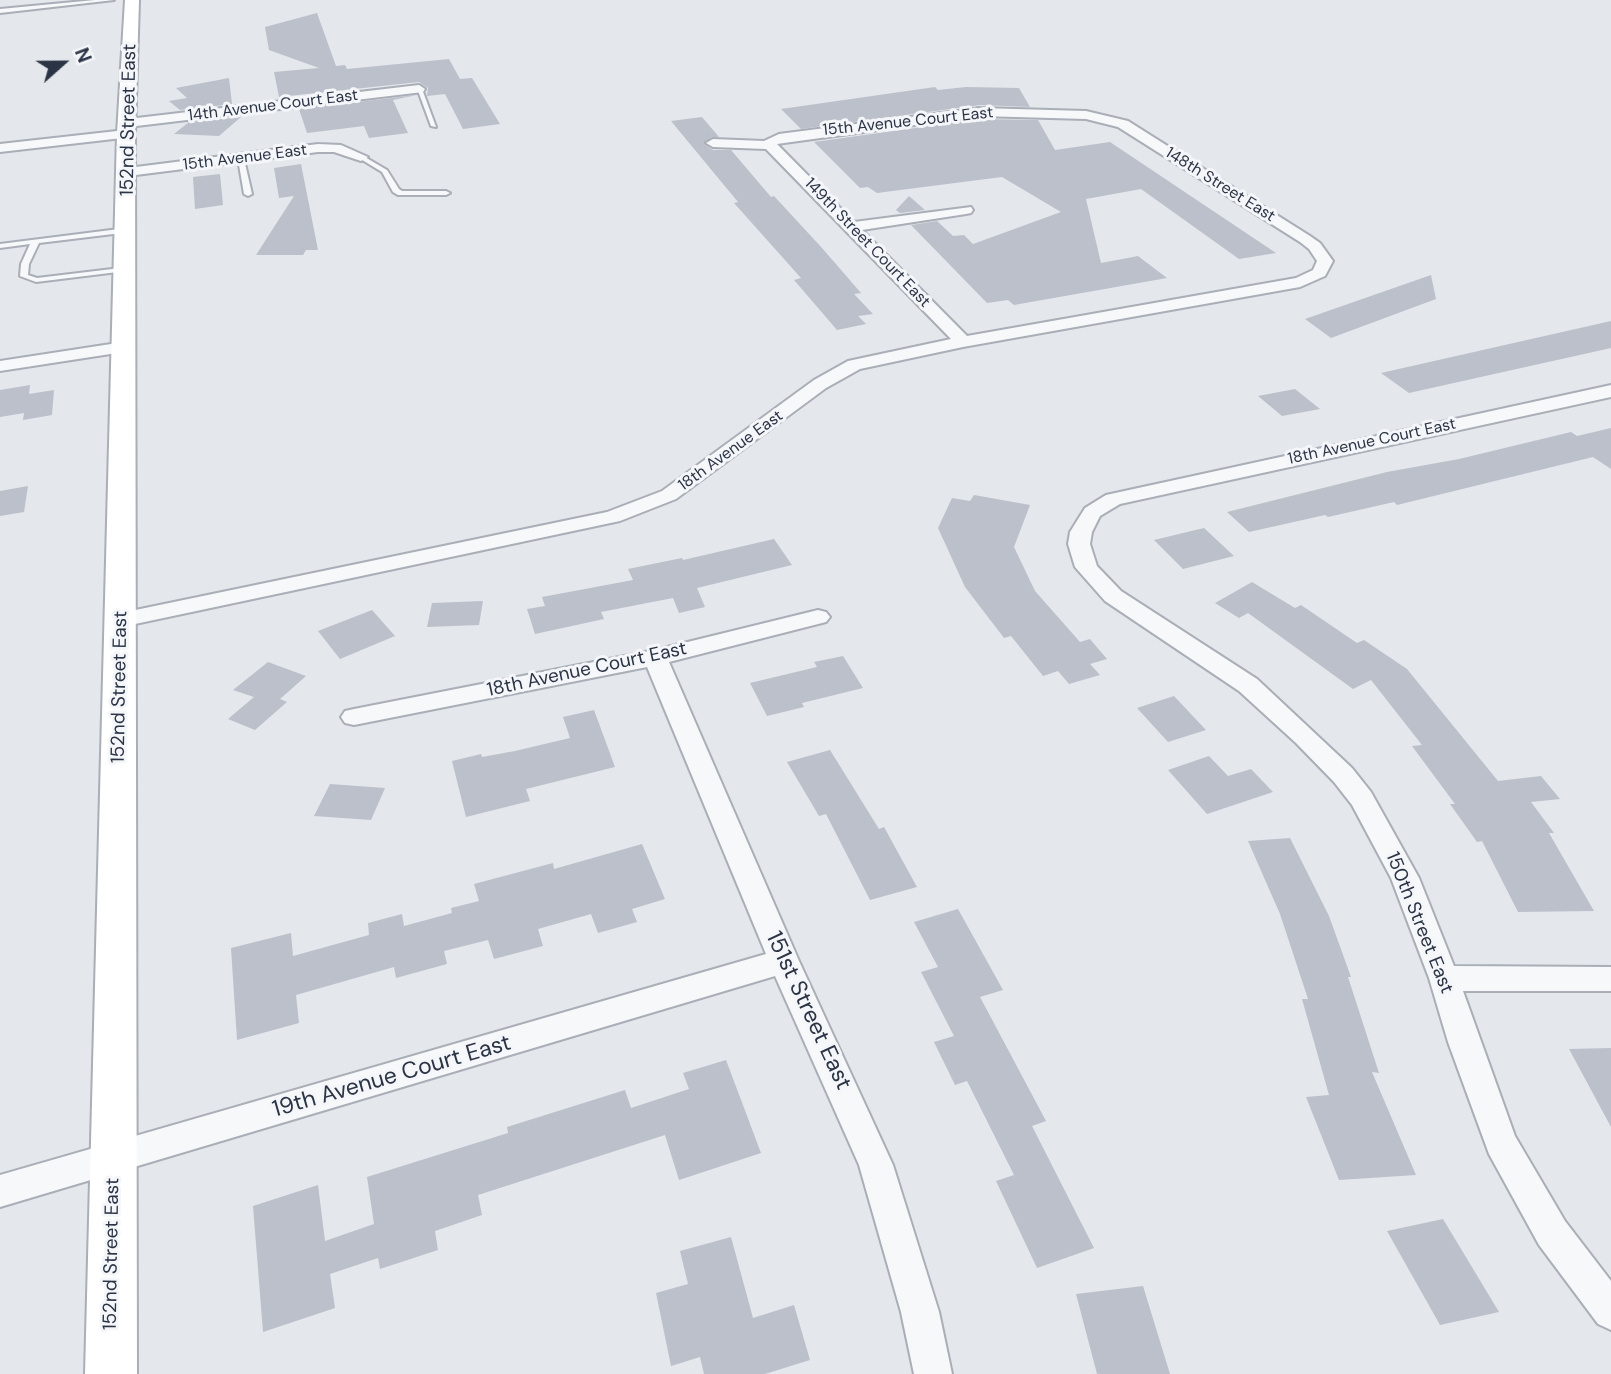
<!DOCTYPE html>
<html>
<head>
<meta charset="utf-8">
<style>
  body { margin:0 }
  #map { position:relative; width:1611px; height:1374px; overflow:hidden; background:#e4e7ec; font-family:"DM Sans",sans-serif }
  canvas { display:block }
  .north { position:absolute; left:28px; top:28px; width:70px; height:70px; -webkit-text-stroke:5px #f4f6f9; paint-order:stroke; rotate:69deg; font-size:19px; font-weight:700; line-height:28px; text-align:center; color:#2b3445 }
  .north::after { content:''; display:block; margin:auto; width:24px; height:32px; background:#2b3445; clip-path:polygon(50% 0,100% 100%,50% 72%,0 100%) }
</style>
</head>
<body>
<div id="map">
<canvas width="1611" height="1374"></canvas>
<div class="north">N</div>
</div>
<script>
const ctx = document.querySelector('canvas').getContext('2d');
ctx.lineJoin = 'round';
function paint(path, color) {
  ctx.fillStyle = color;
  ctx.fill(path, 'evenodd');
}
function shape(rows) {
  const path = new Path2D();
  for (const r of rows) {
    path.moveTo(r[0], r[1]);
    for (let i = 2; i < r.length; i += 2) path.lineTo(r[i], r[i + 1]);
  }
  return path;
}
function strokePath(path, color, width, dash) {
  ctx.strokeStyle = color;
  ctx.lineWidth = width;
  ctx.lineCap = dash ? 'butt' : 'round';
  ctx.setLineDash(dash || []);
  ctx.stroke(path);
}
function write(font, color, halo, rows, align = 'center') {
  ctx.font = font + ' "DM Sans",sans-serif';
  ctx.lineWidth = 6;
  ctx.setLineDash([]);
  ctx.textBaseline = 'middle';
  ctx.strokeStyle = halo;
  ctx.fillStyle = color;
  for (const [text, x, y, turn = 0] of rows) {
    ctx.save();
    ctx.translate(x, y);
    ctx.rotate((+turn || 0) * Math.PI / 180);
    ctx.textAlign = isNaN(turn) ? turn : align;
    if (halo) ctx.strokeText(text, 0, 0);
    ctx.fillText(text, 0, 0);
    ctx.restore();
  }
}
paint(shape([
  [317,13,336,66,345,65,347,69,449,59,460,79,472,78,500,124,463,129,445,94,427,96,428,88,419,82,279,97,274,72,319,68,269,50,265,27],
  [229,78,232,104,180,110,169,101,187,98,176,88],
  [935,87,938,90,966,87,1019,88,1030,107,980,105,801,129,781,109],
  [417,95,393,100,408,133,369,138,364,126,307,133,299,109],
  [241,117,219,136,174,134,189,122],
  [702,117,719,137,712,137,704,144,713,150,731,150,771,197,774,196,822,248,861,293,854,294,873,314,858,316,866,324,837,330,794,280,801,278,734,203,738,202,671,121],
  [980,119,1038,120,1055,150,1110,142,1276,253,1239,259,1141,189,1086,199,1101,263,1138,256,1167,278,1014,305,1008,300,987,303,911,225,937,221,953,236,964,235,973,244,1061,212,1002,177,877,193,868,187,860,188,814,142],
  [301,164,318,250,306,250,303,255,256,255,294,196,279,198,274,168],
  [220,174,223,205,195,209,193,177],
  [909,196,925,210,900,213,896,210],
  [1431,275,1436,299,1331,338,1305,319],
  [1611,321,1611,348,1409,393,1381,373],
  [30,385,29,394,54,390,52,415,23,420,24,413,0,417,0,390],
  [1295,389,1320,409,1282,416,1258,396],
  [1611,428,1611,469,1593,457,1397,505,1394,502,1328,517,1325,515,1249,532,1227,512,1387,472,1459,459,1571,432,1577,436],
  [28,486,24,512,0,516,0,491],
  [974,495,1030,505,1014,547,1035,591,1080,642,1090,639,1107,659,1090,664,1100,675,1069,684,1058,671,1043,676,1011,636,1004,638,965,587,938,528,952,498,970,501],
  [1204,528,1234,556,1183,569,1154,540],
  [774,539,792,565,697,588,705,607,679,613,673,598,601,612,604,619,535,634,527,609,545,606,542,597,633,580,628,569,682,558,683,560],
  [1252,582,1295,608,1301,605,1357,643,1364,640,1407,669,1498,781,1541,776,1560,799,1531,802,1554,833,1549,833,1594,911,1518,912,1482,841,1477,842,1450,804,1455,804,1412,746,1422,745,1371,680,1353,689,1248,613,1239,618,1215,603],
  [483,601,479,625,427,627,432,603],
  [372,610,395,636,340,659,318,631],
  [843,656,863,688,802,703,804,707,767,716,750,683,817,667,814,662],
  [268,662,306,676,280,699,287,702,255,730,228,719,254,697,233,690],
  [1174,696,1206,730,1168,742,1137,708],
  [594,710,615,767,526,789,530,801,466,817,452,761,481,754,482,757,515,751,570,738,563,717],
  [830,750,879,829,884,827,917,887,870,900,826,814,819,816,787,762],
  [1209,756,1228,776,1251,769,1273,792,1207,814,1168,770],
  [330,784,385,788,371,820,314,816],
  [1290,838,1329,916,1351,977,1348,977,1379,1073,1372,1072,1416,1175,1339,1180,1306,1097,1329,1095,1302,999,1308,999,1280,914,1248,841],
  [642,844,665,899,632,909,637,922,598,933,591,914,538,929,543,946,494,959,488,940,444,951,447,964,396,978,394,967,296,995,299,1023,237,1040,231,948,291,933,293,956,369,935,368,923,402,914,404,926,452,913,451,908,479,901,474,884,553,863,554,869],
  [958,909,1003,990,980,997,1046,1121,1032,1126,1094,1248,1037,1268,996,1181,1014,1175,967,1081,955,1085,934,1042,954,1036,921,972,938,967,914,922],
  [1611,1048,1611,1127,1569,1049],
  [726,1060,761,1153,679,1180,665,1135,478,1195,482,1215,435,1231,438,1250,380,1269,378,1258,330,1274,335,1308,263,1332,253,1206,318,1185,325,1241,374,1224,367,1177,508,1133,507,1127,625,1090,631,1108,689,1089,683,1073],
  [1443,1219,1499,1312,1440,1325,1387,1231],
  [731,1237,753,1318,794,1305,810,1360,765,1374,704,1374,700,1357,671,1366,656,1293,688,1284,680,1251],
  [1143,1286,1170,1374,1097,1374,1076,1294]
]), '#bbc0ca');
const service = shape([
  [95,0,114,0,0,13,0,9,95,0],
  [417,88,422,89,436,127,431,126,417,88],
  [359,156,363,156,387,170,399,189,402,191,446,191,450,193,446,195,398,195,393,192,382,172,359,158,359,156],
  [241,157,244,159,252,194,248,196,244,194,238,159,241,157],
  [127,228,130,228,130,232,39,243,29,264,28,275,37,278,129,267,129,271,126,271,36,282,20,276,21,264,30,244,0,248,0,244,127,228]
]);
const minor = shape([
  [419,85,425,89,423,92,128,127,121,123,128,119,419,85],
  [980,108,1086,111,1128,121,1310,236,1320,243,1333,261,1325,276,1300,287,963,347,860,369,826,388,676,499,620,521,121,627,113,625,109,620,113,615,121,613,607,512,662,491,814,380,848,361,951,339,766,149,713,147,706,143,713,139,764,141,779,134,980,108],
  [980,116,1086,119,1118,127,1300,242,1309,249,1317,261,1313,270,1296,278,967,336,862,230,966,214,971,213,973,210,971,207,854,222,777,144,980,116],
  [126,130,131,131,131,137,0,152,0,144,126,130],
  [318,144,341,145,368,157,361,161,334,152,318,152,128,176,121,172,128,168,318,144],
  [124,342,130,343,133,347,130,351,0,371,0,361,124,342],
  [1611,385,1611,397,1120,504,1100,516,1092,532,1090,544,1097,566,1121,591,1257,679,1352,768,1371,792,1419,878,1454,966,1611,967,1611,991,1463,991,1515,1136,1565,1221,1611,1281,1611,1330,1598,1324,1539,1245,1489,1154,1448,1042,1429,978,1391,878,1352,805,1334,782,1296,743,1239,691,1105,601,1075,567,1068,544,1070,532,1085,508,1106,495,1611,385],
  [818,610,826,612,830,617,826,622,669,662,799,961,893,1165,939,1312,952,1374,914,1374,901,1312,859,1165,775,976,0,1207,0,1175,766,954,647,667,354,725,345,723,341,717,345,711,354,709,655,650,818,610]
]);
const secondary = shape([
  [125,0,139,0,135,134,137,1374,85,1374,117,134,125,0]
]);
strokePath(service, '#a9aeb7', 4);
strokePath(minor, '#a9aeb7', 4);
strokePath(secondary, '#a9aeb7', 4);
paint(service, '#f7f8fa');
paint(minor, '#f7f8fa');
paint(secondary, '#fff');
write('16px', '#2b3445', '#f4f6f9', [
  ["14th Avenue Court East",273,106,-7],
  ["15th Avenue Court East",908,122,-6],
  ["15th Avenue East",245,158,-7],
  ["148th Street East",1220,185,32],
  ["149th Street Court East",867,243,46],
  ["18th Avenue Court East",1372,442,-12],
  ["18th Avenue East",731,451,-36]
]);
write('19px', '#2b3445', '#f4f6f9', [
  ["152nd Street East",129,120,-89],
  ["18th Avenue Court East",587,670,-12],
  ["152nd Street East",120,687,-89],
  ["150th Street East",1419,923,68],
  ["152nd Street East",112,1254,-89]
]);
write('23px', '#2b3445', '#f4f6f9', [
  ["151st Street East",808,1011,65],
  ["19th Avenue Court East",392,1077,-16]
]);
</script>
</body>
</html>
